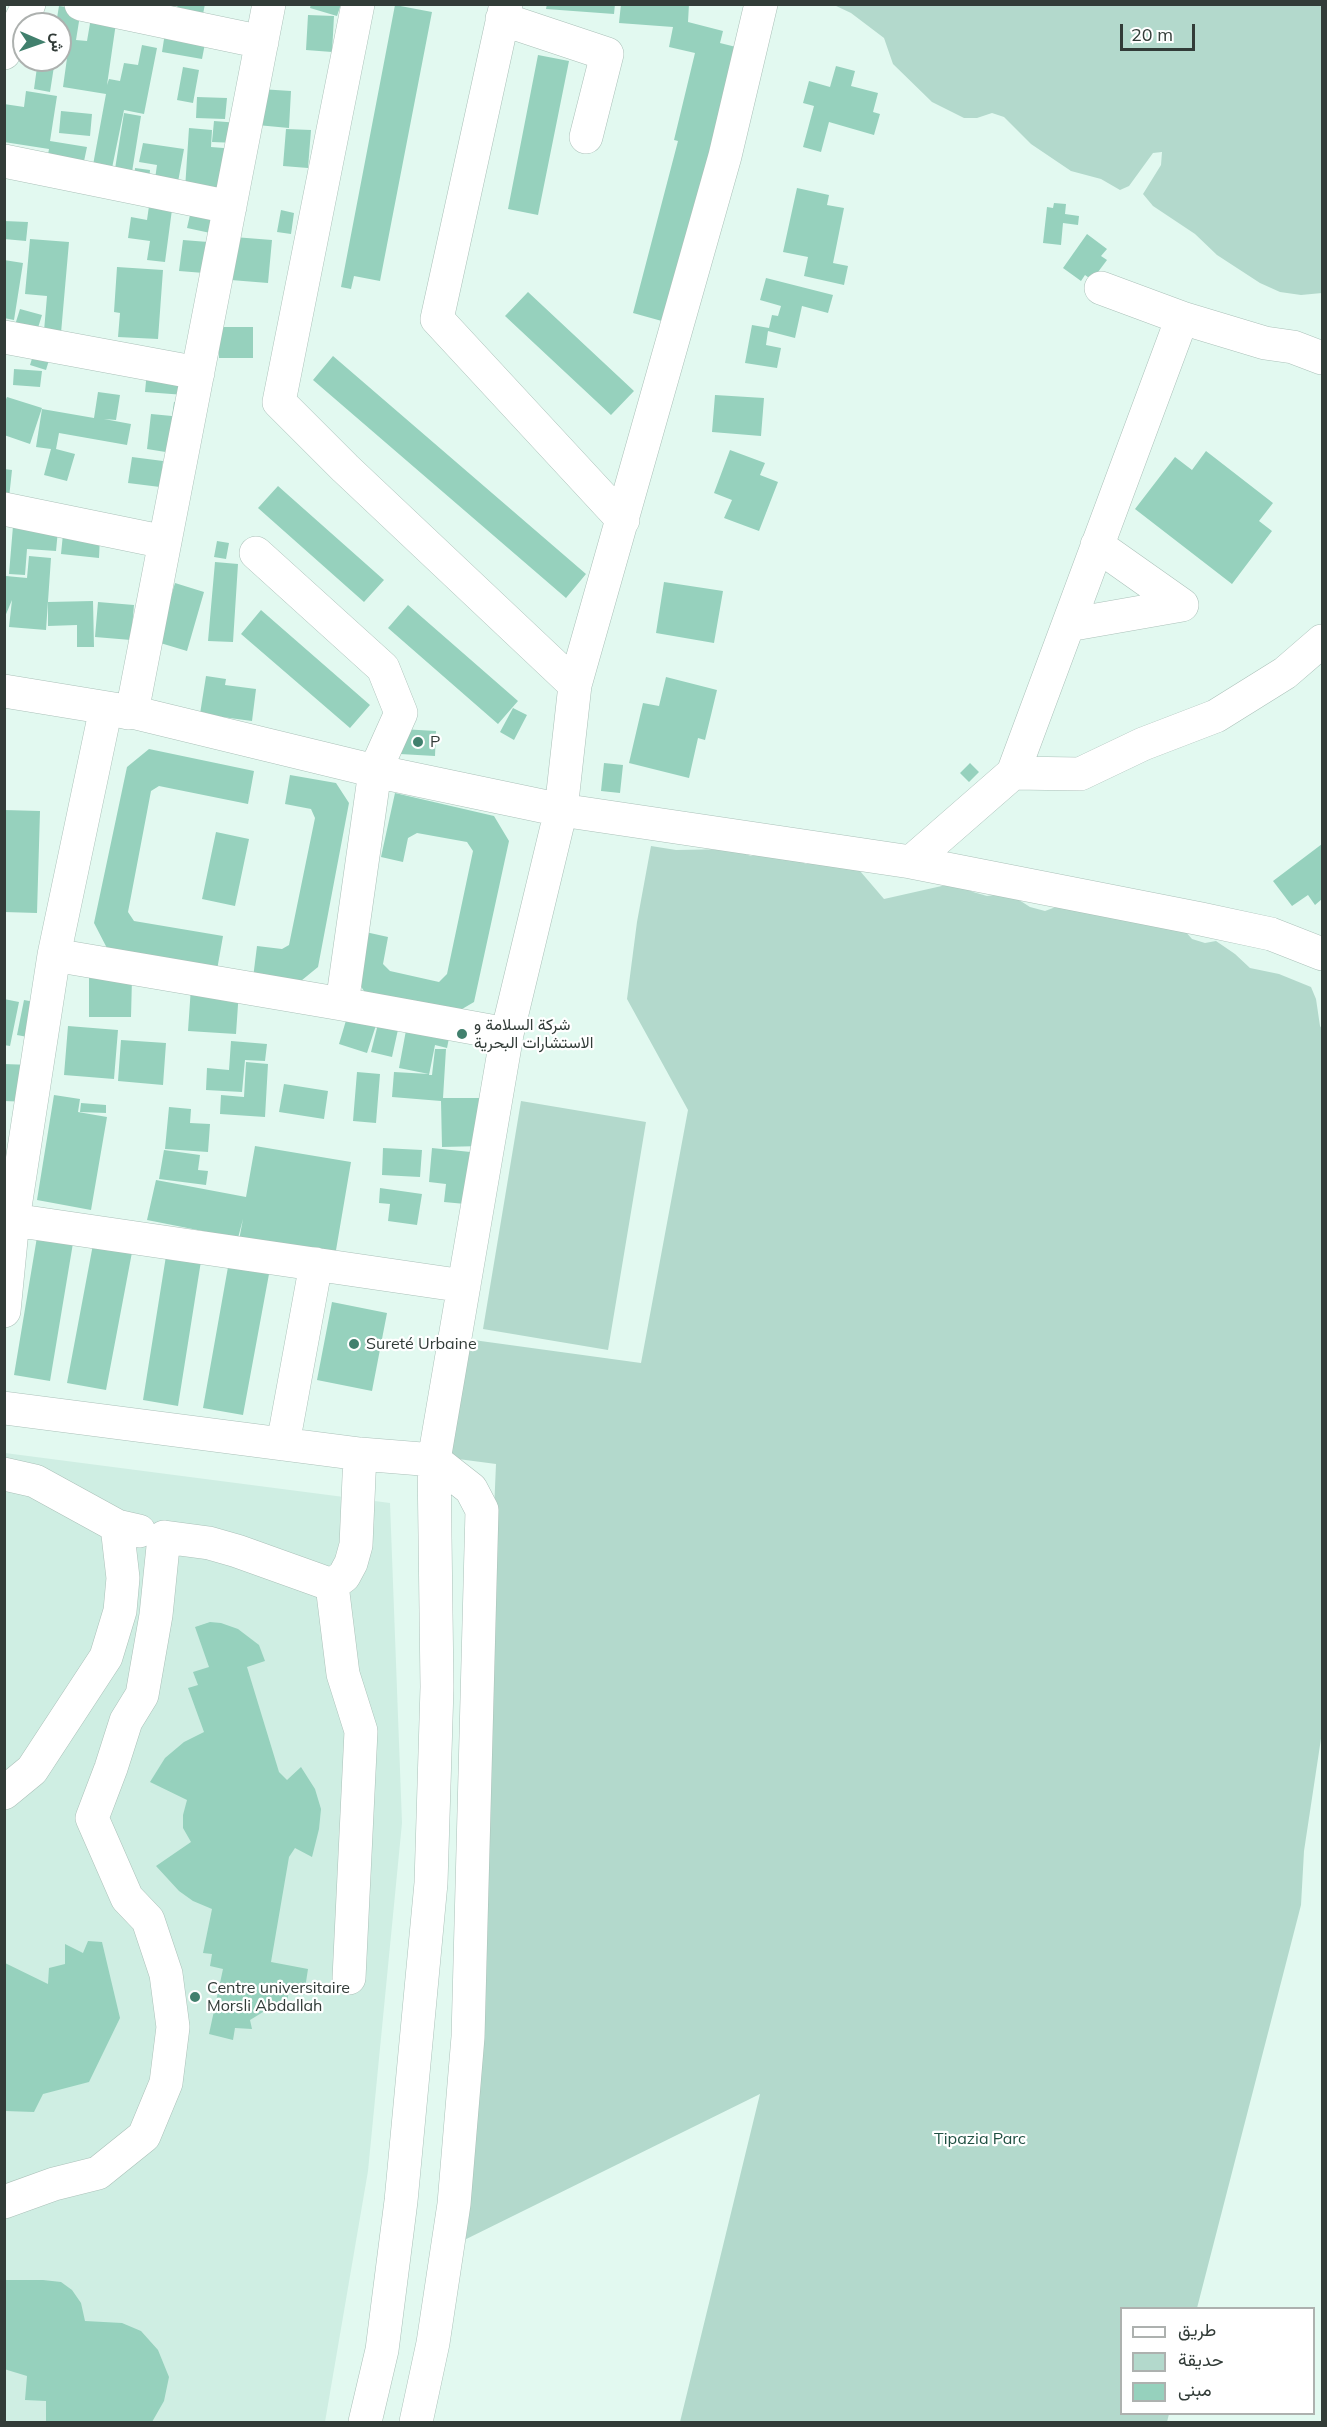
<!DOCTYPE html>
<html>
<head>
<meta charset="utf-8">
<style>
  body { margin:0 }
  #map { position:relative; width:1327px; height:2427px; overflow:hidden; background:#e2f9f0; font-family:Mulish,Vazirmatn,sans-serif }
  canvas { display:block }
  .frame { position:absolute; inset:0; border:6px solid #323c38; pointer-events:none }
  .legend { position:absolute; left:1120px; top:2307px; width:195px; height:108px; box-sizing:border-box; background:#fff; border:2px solid #adb1af; margin:0; padding:8px 10px; list-style:none; font-size:18px; color:#323c38 }
  .legend li { display:flex; align-items:center; gap:12px; height:30px }
  .legend b { width:30px; border:2px solid #adb1af }
  .north { position:absolute; left:12px; top:12px; width:60px; height:60px; box-sizing:border-box; background:#fff; border:2px solid #adb1af; border-radius:50%; rotate:92deg; font-size:16px; font-weight:700; line-height:24px; text-align:center; color:#323c38 }
  .north::after { content:''; display:block; margin:auto; width:21px; height:27px; background:#41806d; clip-path:polygon(50% 0,100% 100%,50% 72%,0 100%) }
  .scale { position:absolute; left:1120px; top:24px; width:75px; height:27px; box-sizing:border-box; border:3px solid #323c38; border-top:0; padding-left:8px; font-size:18px; line-height:21px; white-space:nowrap; color:#323c38; -webkit-text-stroke:4px #fff; paint-order:stroke }
</style>
</head>
<body>
<div id="map">
<canvas width="1327" height="2427"></canvas>
<div class="frame"></div>
<ul class="legend">
<li><b style="height:8px;background:#fff"></b>طريق</li>
<li><b style="height:16px;background:#b3d9cc"></b>حديقة</li>
<li><b style="height:16px;background:#96d1bd"></b>مبنى</li>
</ul>
<div class="north">ش</div>
<div class="scale">20 m</div>
</div>
<script>
const ctx = document.querySelector('canvas').getContext('2d');
ctx.lineJoin = 'round';
function paint(path, color) {
  ctx.fillStyle = color;
  ctx.fill(path, 'evenodd');
}
function shape(rows) {
  const path = new Path2D();
  for (const r of rows) {
    path.moveTo(r[0], r[1]);
    for (let i = 2; i < r.length; i += 2) path.lineTo(r[i], r[i + 1]);
  }
  return path;
}
function strokePath(path, color, width, dash) {
  ctx.strokeStyle = color;
  ctx.lineWidth = width;
  ctx.lineCap = dash ? 'butt' : 'round';
  ctx.setLineDash(dash || []);
  ctx.stroke(path);
}
function write(font, color, halo, rows, align = 'center') {
  ctx.font = font + ' Mulish,Vazirmatn,sans-serif';
  ctx.lineWidth = 4.5;
  ctx.setLineDash([]);
  ctx.textBaseline = 'middle';
  ctx.strokeStyle = halo;
  ctx.fillStyle = color;
  for (const [text, x, y, turn = 0] of rows) {
    ctx.save();
    ctx.translate(x, y);
    ctx.rotate((+turn || 0) * Math.PI / 180);
    ctx.textAlign = isNaN(turn) ? turn : align;
    if (halo) ctx.strokeText(text, 0, 0);
    ctx.fillText(text, 0, 0);
    ctx.restore();
  }
}
paint(shape([
  [5,1453,390,1503,402,1823,368,2171,325,2422,5,2422]
]), '#cfeee3');
paint(shape([
  [834,5,1322,5,1322,293,1301,295,1280,292,1260,283,1217,255,1195,234,1153,206,1143,194,1161,165,1162,152,1153,153,1129,186,1120,190,1101,179,1071,171,1031,144,1004,117,992,113,977,118,964,118,932,102,893,64,884,38,851,13],
  [651,846,676,850,732,849,751,856,761,853,790,857,806,864,820,857,860,871,884,899,955,883,973,892,987,896,1008,893,1030,907,1045,911,1061,905,1178,923,1192,939,1205,943,1216,941,1235,954,1250,968,1279,974,1311,987,1316,999,1320,1026,1322,1029,1322,1732,1304,1851,1301,1905,1197,2308,1122,2308,1122,2414,1169,2414,1167,2422,680,2422,760,2094,442,2251,475,1955,496,1464,443,1457,466,1339,641,1363,688,1110,627,999,637,922],
  [521,1101,646,1122,608,1350,483,1329]
]), '#b3d9cc');
paint(shape([
  [178,4,205,4,202,19,176,12],
  [311,4,341,4,337,16,310,8],
  [547,4,615,4,614,14,546,9],
  [621,4,689,4,688,22,723,31,720,43,736,47,669,323,633,313,678,141,674,140,695,53,669,47,673,27,619,23],
  [395,5,432,12,380,281,354,276,351,289,341,287],
  [59,6,81,9,76,40,87,41,92,12,117,16,107,85,109,79,120,81,124,63,138,65,142,45,157,48,144,114,124,110,112,168,93,165,106,94,63,87,68,51,60,50,60,24,56,24],
  [308,15,334,16,332,52,306,50],
  [167,20,208,28,202,59,162,52],
  [538,55,569,61,538,215,508,209],
  [38,60,55,60,50,92,34,89],
  [836,66,855,71,851,86,878,93,873,112,880,114,874,135,829,122,821,152,803,147,814,106,803,103,809,81,830,87],
  [183,67,199,70,193,103,177,100],
  [260,89,291,91,289,128,257,125],
  [26,91,57,96,50,141,87,147,83,166,47,160,49,149,4,142,4,104,24,107],
  [197,97,227,98,225,119,196,118],
  [61,111,92,114,90,136,59,133],
  [124,113,141,116,132,172,115,169],
  [214,121,239,123,237,143,212,142],
  [189,128,212,130,211,147,236,149,232,192,185,189],
  [286,129,311,130,308,168,283,166],
  [143,143,184,149,178,182,155,179,157,165,139,162],
  [135,168,150,170,149,182,134,181],
  [797,188,829,195,827,205,844,208,833,263,848,266,844,285,804,276,808,257,783,252],
  [150,199,173,202,165,262,147,260,150,241,128,238,131,217,147,220],
  [193,202,221,208,215,234,187,228],
  [1054,203,1066,204,1065,214,1079,216,1078,225,1063,223,1061,245,1043,243,1047,207,1053,208],
  [281,210,294,213,291,234,277,232],
  [4,221,28,222,26,241,4,239],
  [1087,234,1107,249,1101,256,1107,260,1092,280,1085,275,1081,281,1063,268],
  [234,237,272,240,268,283,231,280],
  [30,239,69,242,61,333,44,331,47,296,25,294],
  [183,240,208,242,204,273,179,271],
  [4,260,23,263,14,320,4,318],
  [117,267,163,270,158,339,118,337,120,313,114,312],
  [766,278,833,295,828,313,802,306,795,338,768,331,766,345,781,348,777,368,745,363,752,325,769,328,772,315,778,316,781,306,760,300],
  [528,292,634,391,611,415,505,316],
  [20,309,42,315,37,331,15,325],
  [219,327,253,327,253,358,219,358],
  [36,346,52,350,46,370,30,365],
  [333,356,586,574,566,598,313,380],
  [148,360,198,396,145,392],
  [14,369,42,371,40,387,13,385],
  [98,392,120,395,116,420,104,419,131,424,127,445,59,433,56,449,75,454,67,481,44,475,51,449,36,447,42,409,94,418],
  [715,395,764,398,761,436,712,432],
  [7,397,42,408,30,444,4,435,4,404],
  [174,402,186,404,178,454,147,449,151,414,172,416],
  [730,450,765,463,760,475,778,482,759,531,724,518,732,500,714,493],
  [1206,451,1273,503,1259,521,1272,531,1232,584,1135,509,1175,457,1192,470],
  [132,457,163,461,160,487,128,483],
  [4,469,12,470,8,507,4,507],
  [278,486,384,580,364,602,258,508],
  [13,526,58,530,56,551,27,549,25,575,9,574],
  [63,534,100,537,99,558,61,554],
  [217,541,229,543,226,559,214,557],
  [29,556,51,558,46,630,9,627,12,600,4,619,6,576,27,578],
  [215,562,238,564,233,642,208,641],
  [664,582,723,591,714,643,656,633],
  [175,583,204,592,187,651,157,642],
  [93,601,94,647,77,647,77,625,48,626,48,602],
  [98,602,134,605,131,640,95,637],
  [408,605,518,701,498,724,388,628],
  [261,610,370,705,350,728,241,634],
  [206,676,226,679,225,685,256,689,252,721,200,714],
  [666,677,717,690,705,740,698,738,689,778,629,763,643,703,659,706],
  [513,708,527,715,514,740,500,732],
  [401,729,436,731,435,756,400,754],
  [149,749,254,771,248,804,159,786,151,791,128,912,134,921,223,936,217,970,109,952,94,923,127,767],
  [604,763,623,765,620,793,601,791],
  [970,763,979,772,969,782,960,773],
  [290,775,336,783,349,803,318,967,296,985,253,978,257,946,282,949,289,945,315,818,311,809,285,804],
  [395,793,494,816,509,841,474,1002,452,1015,368,997,352,973,361,931,388,937,383,964,390,971,439,982,447,974,473,851,467,842,417,833,408,838,403,862,381,857],
  [4,810,40,811,37,913,4,912],
  [216,832,249,839,235,906,202,899],
  [1322,844,1322,899,1315,905,1308,895,1292,906,1273,881],
  [89,978,132,978,131,1017,89,1017],
  [191,987,239,990,236,1034,188,1031],
  [4,999,19,1002,10,1046,4,1045],
  [24,1000,45,1004,38,1039,17,1035],
  [350,1007,379,1016,367,1053,339,1044],
  [379,1020,399,1025,392,1057,371,1052],
  [407,1025,450,1033,447,1048,435,1045,429,1075,432,1075,435,1049,446,1049,443,1098,481,1098,482,1146,442,1147,441,1101,392,1097,394,1072,429,1074,399,1068],
  [68,1026,118,1030,114,1079,64,1075],
  [121,1040,166,1043,163,1085,118,1081],
  [231,1041,267,1044,265,1061,245,1060,242,1092,206,1090,207,1068,229,1070],
  [246,1062,268,1064,265,1117,220,1114,221,1095,244,1097],
  [4,1064,31,1065,30,1102,4,1101],
  [357,1072,380,1074,376,1123,353,1121],
  [284,1084,328,1091,324,1119,279,1112],
  [54,1095,80,1099,78,1112,107,1117,91,1210,37,1200],
  [81,1103,106,1105,106,1113,80,1112],
  [169,1107,191,1109,190,1123,210,1124,208,1152,165,1149],
  [255,1146,351,1162,335,1256,239,1240,243,1219,238,1238,147,1220,156,1180,246,1197],
  [383,1148,422,1150,420,1177,382,1175],
  [432,1148,480,1153,476,1205,444,1202,446,1184,429,1182],
  [164,1150,200,1155,198,1170,208,1171,206,1185,159,1179],
  [380,1188,422,1194,417,1225,388,1221,390,1204,379,1203],
  [38,1231,74,1237,50,1381,14,1375],
  [94,1239,133,1247,106,1390,67,1383],
  [166,1256,201,1261,178,1406,143,1400],
  [228,1267,269,1274,243,1415,203,1408],
  [332,1302,387,1313,372,1391,317,1380],
  [210,1622,221,1623,238,1629,259,1645,265,1661,247,1667,279,1772,287,1780,301,1767,315,1789,321,1809,319,1829,312,1857,295,1848,289,1857,271,1962,308,1969,304,1995,289,1992,285,2008,276,2004,250,2020,252,2029,235,2028,233,2040,209,2034,223,1969,210,1966,212,1954,203,1953,212,1909,193,1901,179,1891,156,1866,191,1842,183,1828,183,1815,187,1800,150,1782,165,1758,184,1742,204,1732,188,1688,198,1685,193,1672,209,1667,195,1627],
  [88,1941,102,1942,120,2018,89,2082,43,2094,34,2112,5,2111,5,1963,48,1984,49,1968,65,1964,65,1944,83,1953],
  [4,2280,43,2280,61,2282,72,2290,81,2303,85,2321,122,2323,141,2331,158,2350,169,2377,164,2401,152,2422,46,2422,46,2401,25,2400,27,2376,4,2369]
]), '#96d1bd');
const minor = shape([
  [81,4,262,42],
  [358,4,279,402,345,468,575,685],
  [506,4,437,319,623,520],
  [502,19,607,54,586,137],
  [4,53,29,4],
  [4,161,230,207],
  [1182,318,1265,343,1293,347,1322,358],
  [4,337,198,373],
  [4,509,165,542],
  [1068,625,1182,605,1097,545],
  [4,691,132,712,375,771,561,810,911,862,1201,919,1271,934,1322,954],
  [132,712,269,4],
  [128,713,106,708,54,955,342,1004,375,771,401,713,383,668,256,553],
  [1013,773,1080,774,1143,744,1216,716,1285,673,1322,641],
  [911,862,1013,773,1182,318,1101,288],
  [342,1004,507,1034],
  [4,1219,13,1220,54,955],
  [4,1311,13,1220,464,1286],
  [4,1408,360,1454,434,1460,471,1489,482,1510,468,2037,454,2204,433,2343,416,2422],
  [283,1444,316,1264],
  [4,1474,35,1481,117,1526,139,1531],
  [332,1585,344,1576,351,1563,356,1545,360,1454],
  [4,1793,32,1770,106,1657,120,1611,123,1578,117,1526],
  [4,2202,54,2184,98,2173,144,2136,166,2083,173,2027,166,1974,148,1920,127,1898,92,1818,111,1768,126,1721,142,1695,156,1615,164,1537,209,1543,237,1551,332,1585,343,1674,361,1731,349,1978],
  [365,2422,382,2350,401,2201,431,1883,437,1687,434,1460,507,1034,561,810,575,685,725,156,761,4]
]);
strokePath(minor, '#abc1b9', 34);
strokePath(minor, '#fff', 33);
for (const [x, y, r, color] of [
  [418,742,6,"#41806d"],
  [462,1034,6,"#41806d"],
  [354,1344,6,"#41806d"],
  [195,1997,6,"#41806d"]
]) {
  const dot = new Path2D();
  dot.arc(x, y, r, 0, 2 * Math.PI);
  ctx.fillStyle = color;
  ctx.fill(dot);
  strokePath(dot, '#fff', 2);
}
write('16px', '#323c38', '#fff', [
  ["P",430,742],
  ["شركة السلامة و",474,1025],
  ["الاستشارات البحرية",474,1043],
  ["Sureté Urbaine",366,1344],
  ["Centre universitaire",207,1988],
  ["Morsli Abdallah",207,2006]
], 'left');
write('16px', '#1f5042', '#fff', [
  ["Tipazia Parc",980,2139]
]);
</script>
</body>
</html>
